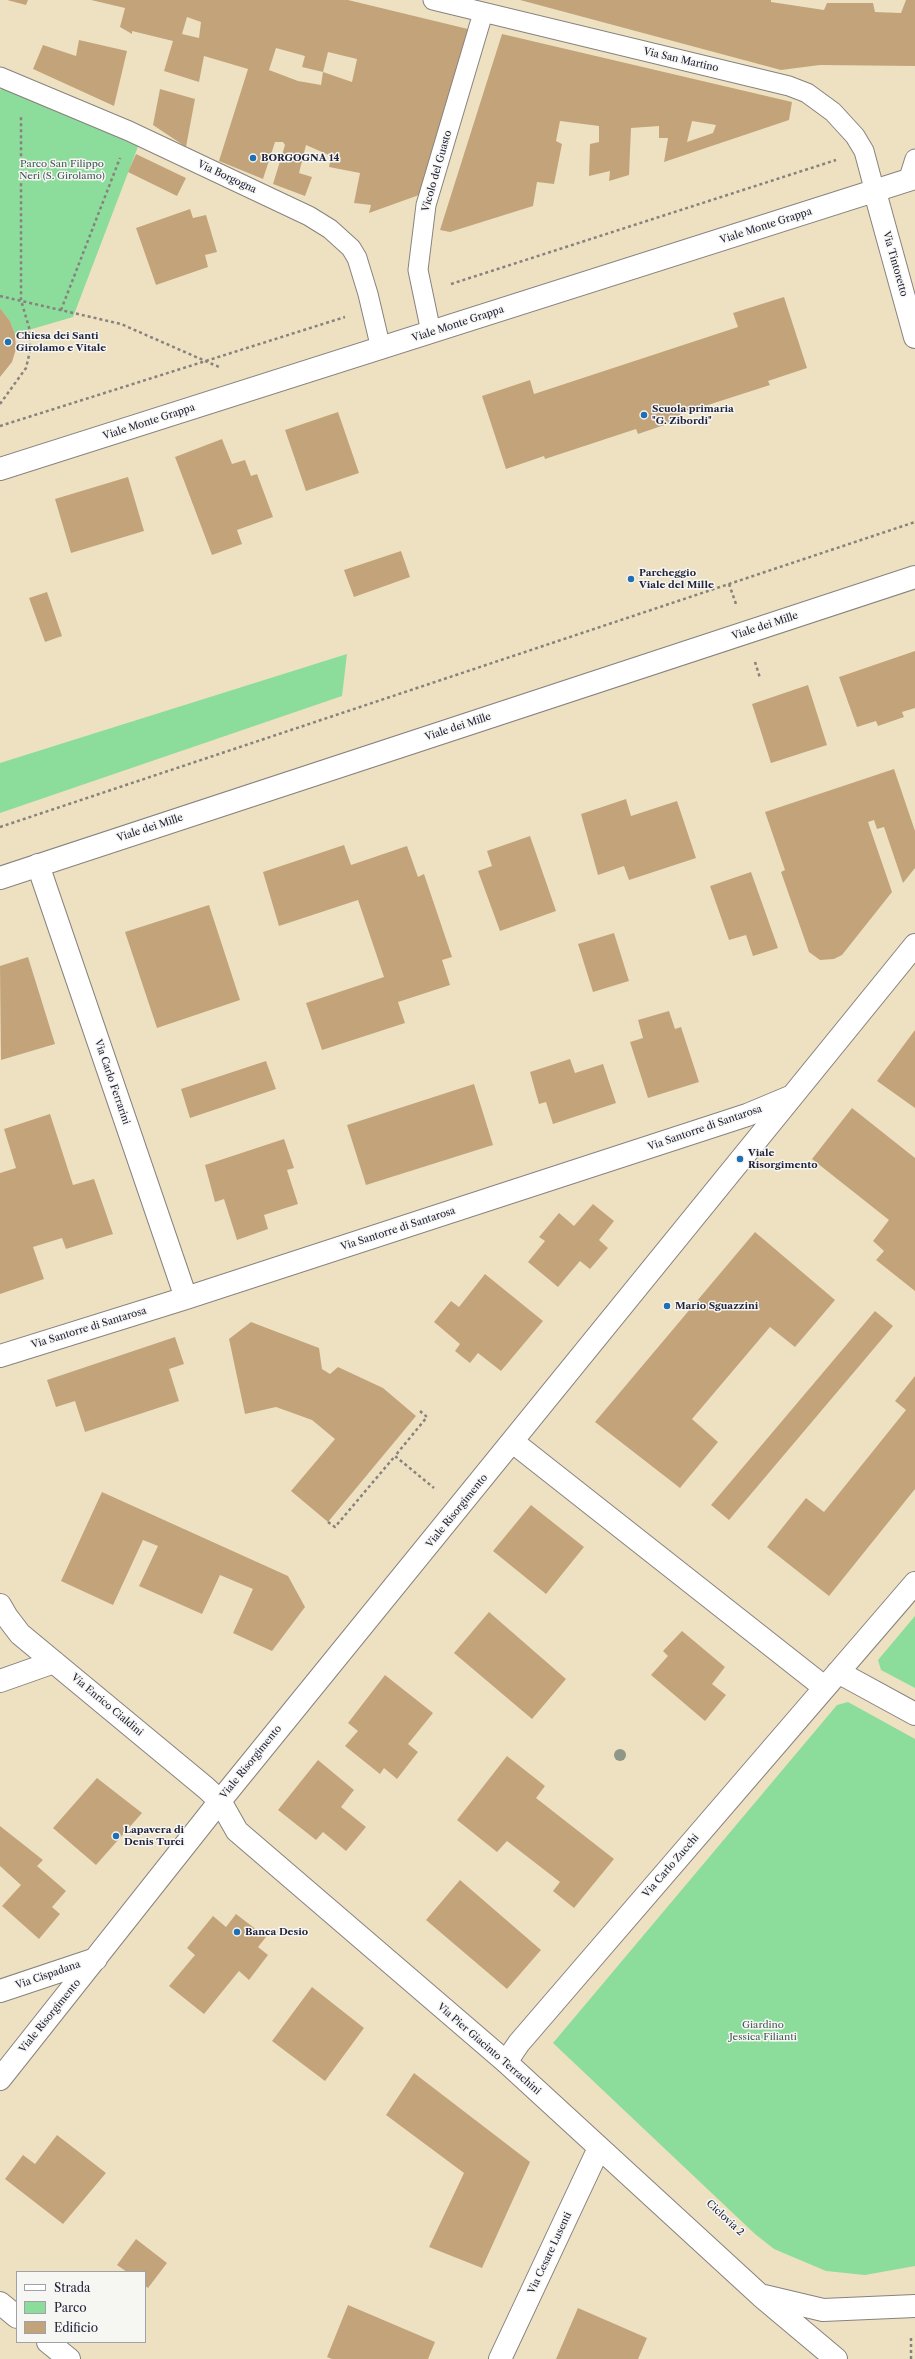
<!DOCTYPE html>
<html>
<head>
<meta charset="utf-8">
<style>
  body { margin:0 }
  #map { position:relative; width:915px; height:2359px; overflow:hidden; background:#eee1c2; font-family:"Libre Caslon Text",serif }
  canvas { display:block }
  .legend { position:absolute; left:16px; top:2271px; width:130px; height:72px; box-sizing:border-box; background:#f6f6f2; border:1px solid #a1a1a9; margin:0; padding:5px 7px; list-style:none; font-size:12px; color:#22223b }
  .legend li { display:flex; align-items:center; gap:8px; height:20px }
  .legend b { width:20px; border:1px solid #a1a1a9 }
</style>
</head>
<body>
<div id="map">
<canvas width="915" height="2359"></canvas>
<ul class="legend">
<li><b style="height:5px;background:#fff"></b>Strada</li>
<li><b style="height:11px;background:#8cdc9c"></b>Parco</li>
<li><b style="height:11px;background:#c3a47a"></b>Edificio</li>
</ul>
</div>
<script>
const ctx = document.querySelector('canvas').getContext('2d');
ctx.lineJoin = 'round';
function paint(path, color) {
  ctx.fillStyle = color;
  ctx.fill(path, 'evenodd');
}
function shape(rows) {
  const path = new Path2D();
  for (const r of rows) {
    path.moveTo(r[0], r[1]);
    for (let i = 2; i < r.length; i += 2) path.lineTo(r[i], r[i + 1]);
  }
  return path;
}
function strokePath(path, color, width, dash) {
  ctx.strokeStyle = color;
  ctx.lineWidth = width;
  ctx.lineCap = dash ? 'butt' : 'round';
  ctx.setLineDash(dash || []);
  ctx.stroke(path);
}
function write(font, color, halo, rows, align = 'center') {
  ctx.font = font + ' "Libre Caslon Text",serif';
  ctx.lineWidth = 3;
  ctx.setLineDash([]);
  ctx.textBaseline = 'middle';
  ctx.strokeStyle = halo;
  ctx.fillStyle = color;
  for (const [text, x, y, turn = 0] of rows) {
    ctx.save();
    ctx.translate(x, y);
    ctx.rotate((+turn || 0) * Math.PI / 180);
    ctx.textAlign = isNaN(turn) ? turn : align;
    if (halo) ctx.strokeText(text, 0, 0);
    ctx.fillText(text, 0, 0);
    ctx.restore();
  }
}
paint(shape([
  [4,78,142,136,73,317,15,334,10,321,0,308,0,91],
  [347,654,342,696,0,813,0,763],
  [915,1616,915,1688,881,1670,878,1660],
  [848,1702,915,1739,915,2266,865,2275,826,2271,774,2249,755,2234,553,2043,837,1705]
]), '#8cdc9c');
paint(shape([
  [7,0,28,0,26,5],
  [91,0,348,0,468,29,419,195,369,213,371,205,354,203,360,173,329,167,331,156,306,145,299,173,312,177,305,196,273,184,285,145,283,142,275,142,263,179,219,161,248,69,204,56,199,82,164,71,173,41,132,31,132,34,120,27,125,8],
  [187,17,201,22,199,38,182,34],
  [276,48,305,56,302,67,323,72,321,85,298,81,269,70],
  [328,52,357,59,352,82,323,72],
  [520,0,771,0,771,2,824,10,827,3,873,3,875,12,901,13,906,0,915,0,915,66,820,65,781,70],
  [502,34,792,102,789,120,664,162,668,138,659,138,659,126,631,128,629,175,609,181,610,171,589,176,590,144,599,142,599,126,560,121,556,141,562,144,554,184,537,182,533,206,450,232,440,230],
  [692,121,716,125,713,133,687,142],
  [79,40,127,51,114,106,33,69,43,45,76,56],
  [160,89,195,99,186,147,153,125],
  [136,154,186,178,177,196,128,172],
  [190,209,193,218,206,215,217,252,205,255,208,267,156,285,136,228],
  [784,297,807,368,768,381,770,385,680,414,682,419,638,434,636,429,545,459,544,456,506,469,482,396,530,380,534,394,738,327,733,313],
  [0,308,10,321,15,334,16,349,12,362,0,377],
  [338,412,359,473,306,491,285,430],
  [222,439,232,464,245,460,251,476,257,474,273,517,237,530,242,544,212,555,175,457],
  [128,477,144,531,71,553,55,499],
  [401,551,410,577,354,597,344,570],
  [47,592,62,636,45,642,29,598],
  [915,651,915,708,902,712,904,717,878,726,876,721,857,727,839,677],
  [808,685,827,745,771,763,752,704],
  [894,769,915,831,915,868,903,883,884,827,877,829,874,820,868,822,892,892,842,955,834,959,820,960,809,952,781,872,785,870,765,812],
  [626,799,631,816,677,801,696,858,629,880,624,866,598,875,581,814],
  [530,836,556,911,500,931,478,871,492,866,487,851],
  [344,845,351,865,407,846,418,877,424,874,452,957,442,960,450,985,398,1002,405,1023,322,1050,306,1003,384,977,358,900,279,926,263,872],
  [751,872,778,948,753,956,746,935,729,940,710,886],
  [209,905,240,1000,157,1028,125,932],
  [614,933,629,981,593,992,578,944],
  [28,957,55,1044,1,1060,0,966],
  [669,1011,675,1029,681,1027,699,1082,648,1098,630,1042,643,1038,638,1020],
  [915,1030,915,1108,877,1081],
  [570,1059,575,1073,603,1064,616,1103,553,1124,546,1102,539,1104,530,1072],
  [266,1061,276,1089,190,1118,181,1089],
  [474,1084,493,1145,366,1185,347,1125],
  [852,1108,915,1158,915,1291,876,1260,884,1251,873,1241,889,1220,812,1159],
  [50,1114,73,1185,94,1179,113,1234,66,1249,62,1238,33,1247,44,1279,0,1294,0,1173,16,1168,4,1129],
  [284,1139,294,1168,287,1170,298,1204,264,1215,268,1229,237,1240,224,1199,215,1202,205,1165],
  [593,1204,614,1221,599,1240,608,1248,590,1269,580,1261,558,1287,528,1262,545,1241,539,1237,559,1213,574,1226],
  [755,1232,835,1300,795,1347,770,1327,692,1419,718,1442,680,1488,595,1422],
  [485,1274,543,1321,501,1371,478,1353,470,1363,455,1351,460,1344,434,1322,451,1301,459,1307],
  [875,1311,893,1326,729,1520,711,1505],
  [251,1322,319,1348,322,1369,330,1374,338,1367,383,1388,416,1416,328,1522,291,1491,335,1439,312,1420,276,1407,245,1414,229,1339],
  [175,1337,184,1364,169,1369,179,1401,85,1432,75,1401,56,1407,47,1380],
  [915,1376,915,1489,829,1596,767,1547,806,1498,824,1512,906,1410,895,1401],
  [102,1492,288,1576,305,1607,272,1651,233,1633,253,1589,220,1575,202,1614,139,1586,158,1546,143,1540,113,1605,61,1581],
  [531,1505,584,1547,546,1594,493,1551],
  [489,1612,566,1679,532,1719,454,1653],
  [682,1631,725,1667,712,1684,726,1695,705,1721,651,1675,668,1656,663,1651],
  [385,1675,433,1713,408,1744,418,1752,397,1779,384,1768,380,1774,345,1746,358,1731,348,1723],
  [507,1756,545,1786,536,1798,614,1859,574,1908,553,1891,560,1882,507,1841,497,1852,457,1820],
  [318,1760,354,1790,341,1807,366,1827,346,1851,323,1832,316,1840,278,1810],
  [97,1778,142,1813,96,1865,53,1828],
  [0,1826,43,1860,37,1866,66,1891,52,1907,60,1914,39,1939,2,1906,21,1885,0,1866],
  [460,1880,541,1950,507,1989,426,1920],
  [236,1914,266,1937,258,1947,268,1955,249,1980,239,1971,204,2014,169,1986,195,1955,187,1948,213,1916,226,1927],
  [312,1987,364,2028,325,2081,272,2041],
  [414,2073,530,2162,482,2268,429,2247,464,2173,386,2115],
  [57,2135,106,2173,63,2224,5,2179,23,2155,35,2164],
  [136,2239,167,2263,148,2288,145,2286,145,2272,127,2272,117,2265],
  [348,2305,435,2342,428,2359,332,2359,327,2357],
  [578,2308,647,2338,638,2359,556,2359]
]), '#c3a47a');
const service = shape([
  [433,0,789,86,807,93,833,112,855,136,864,151,875,192],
  [0,77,129,131,309,216,330,229,351,248,357,258,368,294,381,349],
  [908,181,915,159],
  [431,332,418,270,426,205,483,13]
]);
const pedestrian = shape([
  [513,1442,824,1687]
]);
const minor = shape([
  [875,192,915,337],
  [0,469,915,178],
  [38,865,186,1298],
  [0,1356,186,1298,747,1115,790,1097],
  [0,1605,7,1617,20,1634,206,1788,220,1801,237,1831,506,2062,761,2296,836,2359],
  [838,1672,915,1714],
  [0,1681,54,1662],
  [0,1991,96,1959],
  [506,2062,519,2043,915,1583],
  [0,2079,220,1801,915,945],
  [764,2296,823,2310,915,2306],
  [0,2303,17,2317],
  [48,2342,69,2359],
  [500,2359,599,2148]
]);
const secondary = shape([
  [0,878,915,577]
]);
strokePath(service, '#88827e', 21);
strokePath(pedestrian, '#88827e', 24);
strokePath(minor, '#88827e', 24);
strokePath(secondary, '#88827e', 24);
strokePath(shape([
  [451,284,836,160],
  [0,296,121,324,219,367],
  [61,310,120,158],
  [0,404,26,368,30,351,30,331,21,300,21,117],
  [0,426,345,317],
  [729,584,736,604],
  [755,662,760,678],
  [0,827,915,522],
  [420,1411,427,1417,395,1456,434,1488],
  [328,1522,335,1527,395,1456],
  [911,2338,911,2359]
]), '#88827e', 2.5, [3, 3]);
strokePath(service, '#fff', 19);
strokePath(pedestrian, '#fff', 22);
strokePath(minor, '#fff', 22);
strokePath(secondary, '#fff', 22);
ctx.fillStyle = '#8f9788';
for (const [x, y] of [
  [620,1755]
]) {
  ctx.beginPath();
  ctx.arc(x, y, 6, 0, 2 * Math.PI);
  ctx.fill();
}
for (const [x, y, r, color] of [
  [253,158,4,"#1f6fb2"],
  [8,342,4,"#1f6fb2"],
  [644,415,4,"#1f6fb2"],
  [631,579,4,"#1f6fb2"],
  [740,1159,4,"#1f6fb2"],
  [667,1306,4,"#1f6fb2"],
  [116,1836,4,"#1f6fb2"],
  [237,1932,4,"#1f6fb2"]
]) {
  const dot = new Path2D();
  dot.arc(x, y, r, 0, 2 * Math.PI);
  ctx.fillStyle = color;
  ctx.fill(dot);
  strokePath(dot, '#f6f6f2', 1.5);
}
write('10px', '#22223b', '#f6f6f2', [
  ["Via San Martino",681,60,13],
  ["Vicolo del Guasto",437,171,-74],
  ["Via Borgogna",227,177,25],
  ["Viale Monte Grappa",766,226,-18],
  ["Via Tintoretto",895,264,74],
  ["Viale Monte Grappa",458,324,-18],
  ["Viale Monte Grappa",149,422,-18],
  ["Viale dei Mille",765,626,-18],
  ["Viale dei Mille",458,727,-18],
  ["Viale dei Mille",150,828,-18],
  ["Via Carlo Ferrarini",112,1082,71],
  ["Via Santorre di Santarosa",705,1128,-19],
  ["Via Santorre di Santarosa",398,1229,-18],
  ["Via Santorre di Santarosa",89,1328,-17],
  ["Viale Risorgimento",457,1511,-51],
  ["Via Enrico Cialdini",107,1705,40],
  ["Viale Risorgimento",251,1762,-51],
  ["Via Carlo Zucchi",671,1866,-49],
  ["Via Cispadana",48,1975,-19],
  ["Viale Risorgimento",50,2016,-51],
  ["Via Pier Giacinto Terrachini",489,2049,41],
  ["Ciclovia 2",725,2218,43],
  ["Via Cesare Lusenti",550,2253,-65]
]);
write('bold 10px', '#22223b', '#f6f6f2', [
  ["BORGOGNA 14",261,158],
  ["Chiesa dei Santi",16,336],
  ["Girolamo e Vitale",16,348],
  ["Scuola primaria",652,409],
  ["\"G. Zibordi\"",652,421],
  ["Parcheggio",639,573],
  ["Viale del Mille",639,585],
  ["Viale",748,1153],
  ["Risorgimento",748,1165],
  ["Mario Sguazzini",675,1306],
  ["Lapavera di",124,1830],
  ["Denis Turci",124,1842],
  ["Banca Desio",245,1932]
], 'left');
write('10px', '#425a58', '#f6f6f2', [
  ["Parco San Filippo",62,164],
  ["Neri (S. Girolamo)",62,176],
  ["Giardino",763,2025],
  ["Jessica Filianti",763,2037]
]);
</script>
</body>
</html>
